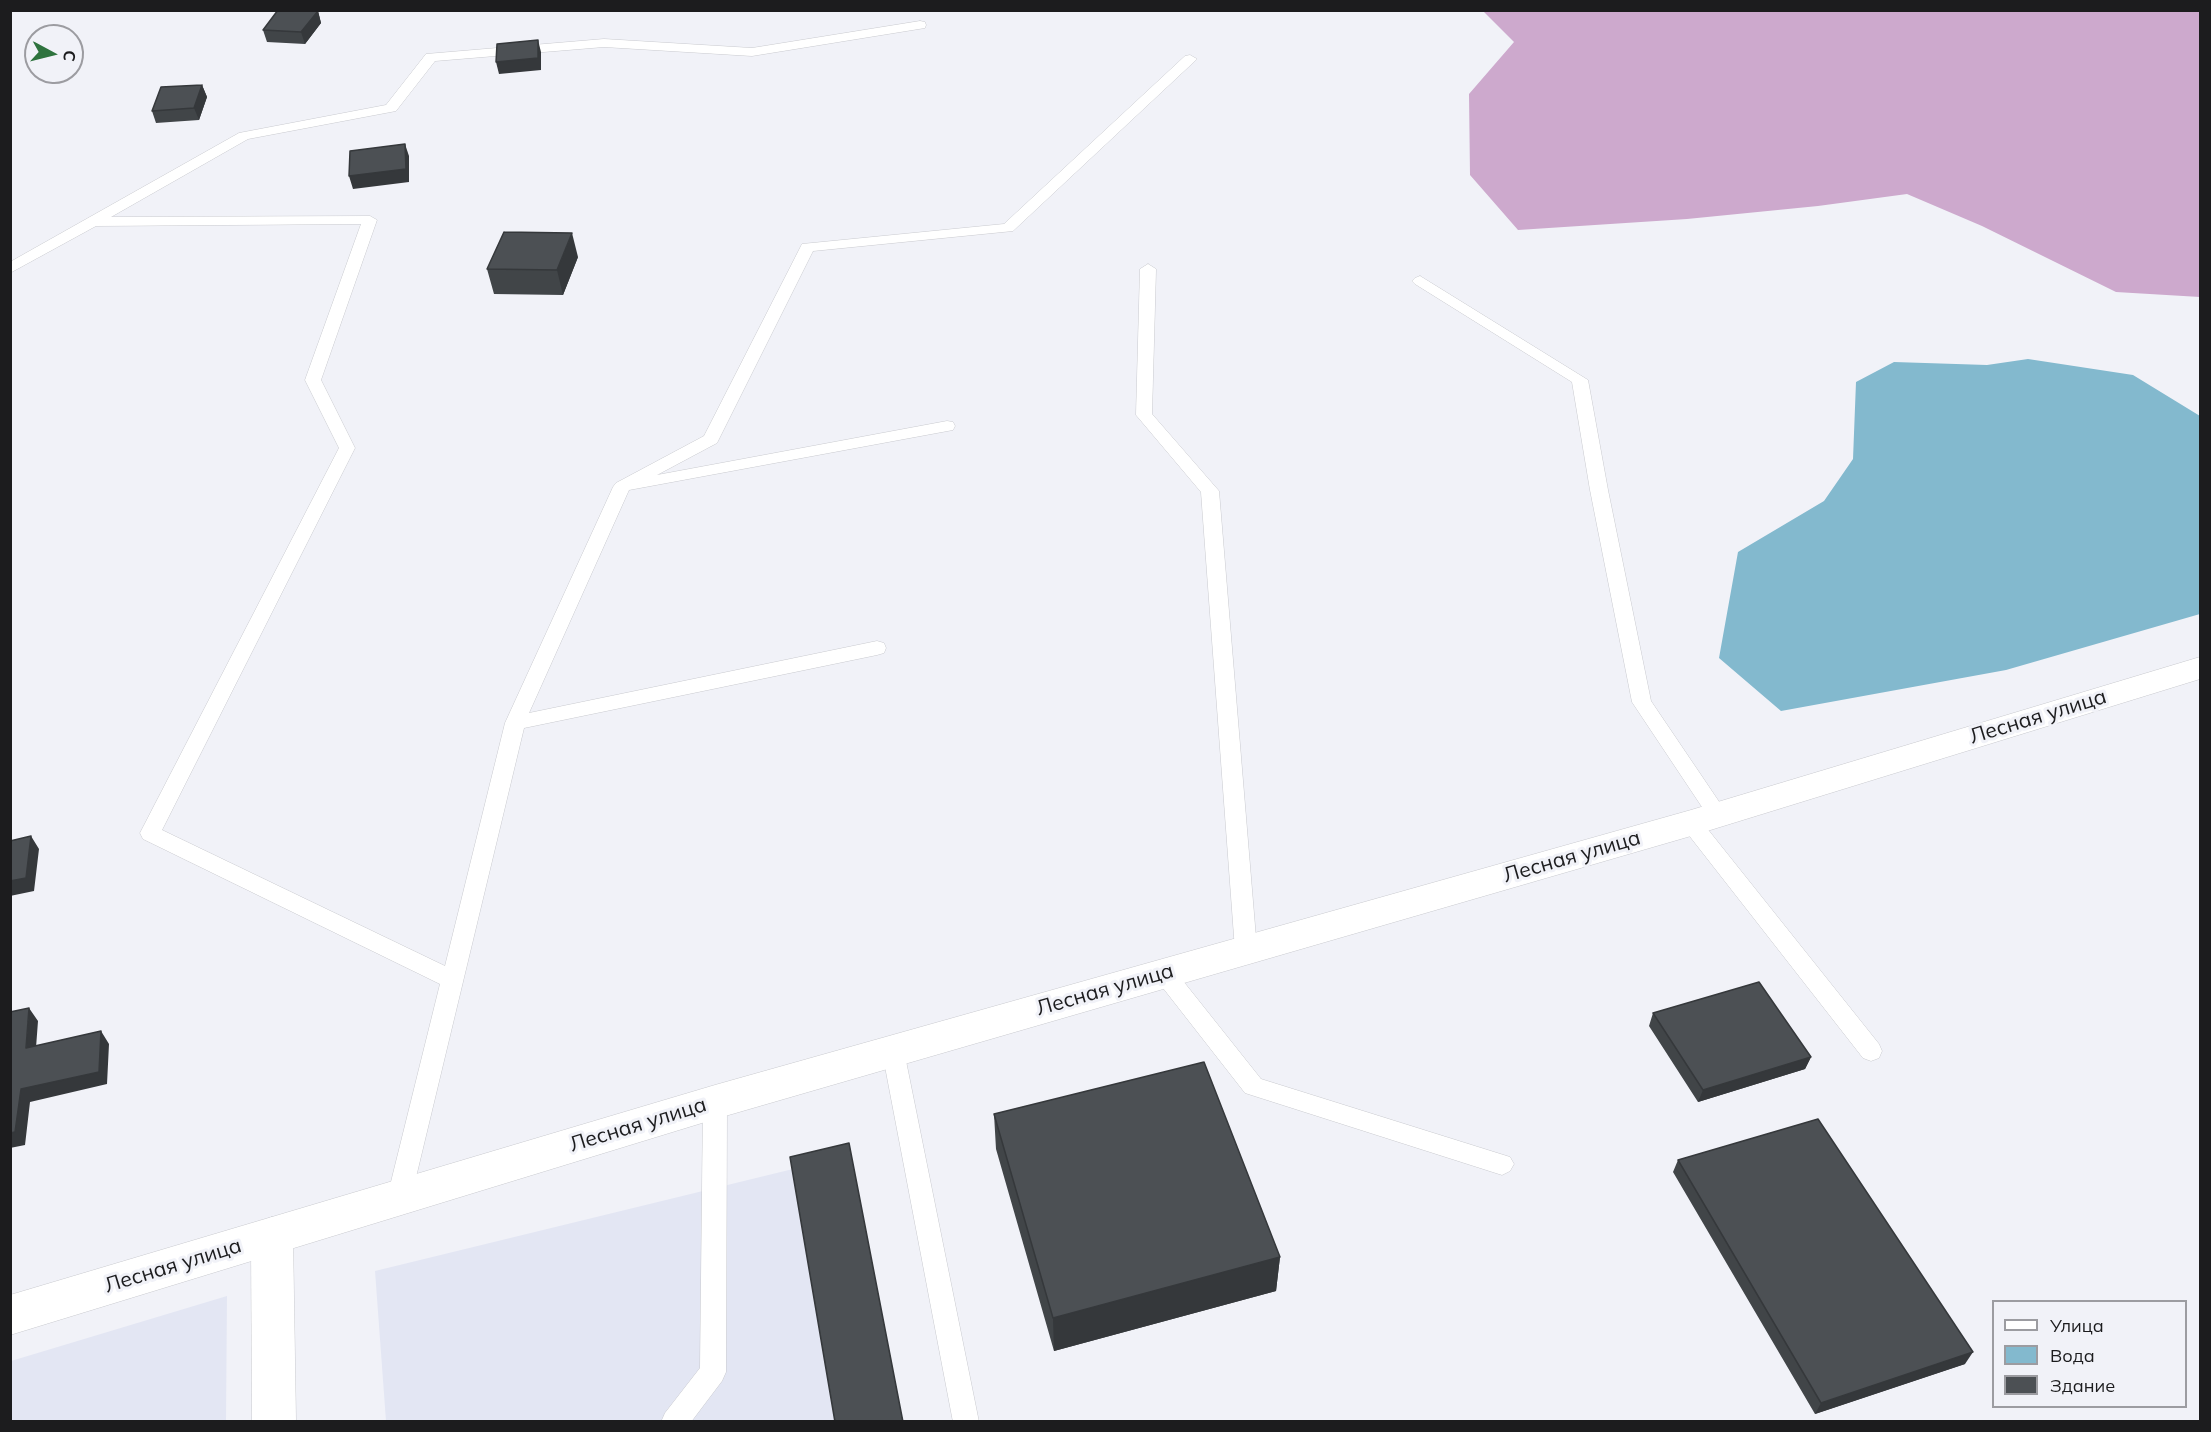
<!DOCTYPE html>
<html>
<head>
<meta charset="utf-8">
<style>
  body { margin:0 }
  #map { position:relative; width:2211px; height:1432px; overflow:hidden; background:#f1f2f8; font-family:Mulish,sans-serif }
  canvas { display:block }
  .frame { position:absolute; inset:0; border:12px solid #1c1c1e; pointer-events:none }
  .legend { position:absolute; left:1992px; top:1300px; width:195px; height:108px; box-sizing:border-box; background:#f1f2f8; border:2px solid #9c9ca1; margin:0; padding:8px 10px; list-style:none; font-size:18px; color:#1c1c1e }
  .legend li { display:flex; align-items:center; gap:12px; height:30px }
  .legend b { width:30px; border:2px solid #9c9ca1 }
  .north { position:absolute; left:24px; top:24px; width:60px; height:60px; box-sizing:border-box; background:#f1f2f8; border:2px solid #9c9ca1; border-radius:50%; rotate:97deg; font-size:16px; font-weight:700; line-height:24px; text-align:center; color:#1c1c1e }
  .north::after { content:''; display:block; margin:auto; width:21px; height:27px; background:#2e733e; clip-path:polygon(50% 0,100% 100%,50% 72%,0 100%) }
</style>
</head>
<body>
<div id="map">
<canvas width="2211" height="1432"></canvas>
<div class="frame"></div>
<ul class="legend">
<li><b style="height:8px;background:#fff"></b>Улица</li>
<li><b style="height:16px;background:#83b9ce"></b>Вода</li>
<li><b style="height:16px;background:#4c5054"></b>Здание</li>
</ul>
<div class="north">С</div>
</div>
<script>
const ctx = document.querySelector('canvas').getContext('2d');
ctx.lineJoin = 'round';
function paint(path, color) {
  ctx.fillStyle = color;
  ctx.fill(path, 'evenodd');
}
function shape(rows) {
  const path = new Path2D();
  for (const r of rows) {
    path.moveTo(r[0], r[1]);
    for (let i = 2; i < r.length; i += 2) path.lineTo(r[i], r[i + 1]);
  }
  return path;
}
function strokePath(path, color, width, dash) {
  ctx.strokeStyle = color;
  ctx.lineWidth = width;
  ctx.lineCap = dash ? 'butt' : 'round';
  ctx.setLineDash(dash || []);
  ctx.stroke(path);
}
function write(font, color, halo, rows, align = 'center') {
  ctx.font = font + ' Mulish,sans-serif';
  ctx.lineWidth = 6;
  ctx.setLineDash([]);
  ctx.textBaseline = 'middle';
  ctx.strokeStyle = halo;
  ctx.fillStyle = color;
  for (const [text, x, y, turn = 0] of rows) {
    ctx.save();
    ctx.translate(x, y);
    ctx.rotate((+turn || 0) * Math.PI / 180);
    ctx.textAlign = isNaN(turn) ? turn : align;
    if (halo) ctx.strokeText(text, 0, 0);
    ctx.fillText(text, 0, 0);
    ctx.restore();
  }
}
paint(shape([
  [793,1169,835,1421,386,1421,375,1271],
  [227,1296,226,1421,11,1421,11,1361]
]), '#e3e6f3');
paint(shape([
  [1483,11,2200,11,2200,297,2116,292,1982,226,1907,194,1818,206,1687,219,1518,230,1470,175,1469,94,1514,42]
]), '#cda9cd');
paint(shape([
  [2028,359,2133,375,2200,416,2200,614,2006,670,1781,711,1719,658,1738,552,1824,501,1853,459,1856,382,1894,362,1987,365]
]), '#83b9ce');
const service = shape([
  [920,21,925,22,926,25,925,28,752,56,604,47,435,61,396,111,248,139,111,217,370,216,377,220,321,380,355,448,162,830,445,966,505,723,613,487,616,483,704,436,802,244,1004,224,1185,56,1190,55,1197,59,1013,231,813,251,717,443,657,475,947,421,953,422,955,426,953,430,629,490,529,713,877,641,884,643,886,648,884,653,877,655,524,728,411,1198,408,1206,399,1209,390,1206,387,1198,440,984,143,839,140,833,339,448,305,380,361,224,96,226,10,273,10,262,239,133,386,105,426,54,604,39,752,48,920,21],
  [1148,264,1156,269,1152,414,1219,491,1257,950,1254,956,1246,959,1238,956,1235,950,1201,492,1136,415,1140,269,1148,264],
  [1420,276,1588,380,1608,490,1651,701,1724,809,1727,814,1724,819,1717,822,1710,819,1632,702,1590,490,1572,382,1415,284,1412,281,1415,278,1420,276],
  [1691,815,1698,817,1879,1044,1882,1051,1879,1058,1871,1061,1863,1058,1684,829,1681,823,1684,817,1691,815],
  [1164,964,1172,967,1261,1079,1510,1157,1514,1164,1510,1171,1502,1175,1245,1093,1156,979,1153,973,1156,967,1164,964],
  [893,1041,901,1044,904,1051,979,1422,953,1422,882,1051,885,1044,893,1041],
  [715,1092,723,1095,727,1102,726,1372,722,1381,691,1422,661,1422,665,1413,700,1368,703,1102,707,1095,715,1092]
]);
const minor = shape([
  [272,1217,287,1223,293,1236,296,1422,252,1422,251,1236,257,1223,272,1217]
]);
const tertiary = shape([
  [2200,657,2200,679,1691,836,715,1119,10,1335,10,1295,715,1085,1691,810,2200,657]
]);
strokePath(service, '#c9cacf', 1);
strokePath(minor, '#c9cacf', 1);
strokePath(tertiary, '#c9cacf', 1);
paint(service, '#fff');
paint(minor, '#fff');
paint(tertiary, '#fff');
paint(shape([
  [318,11,321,23,305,44,267,42,263,30],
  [202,85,207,97,199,120,156,123,152,111],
  [578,257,563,295,494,294,487,269],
  [1653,1013,1811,1057,1805,1069,1698,1102,1649,1026],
  [994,1114,1280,1257,1276,1291,1054,1351,996,1149],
  [1678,1160,1965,1364,1815,1414,1673,1172]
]), '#414548');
paint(shape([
  [318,11,321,23,305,44,301,32],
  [538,40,541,52,541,70,499,74,496,62],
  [202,85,207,97,199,120,194,108],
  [405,144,409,156,409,182,353,189,349,176],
  [572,233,578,257,563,295,557,270],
  [31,836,39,849,34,891,10,896,10,881],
  [29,1008,38,1021,35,1061,26,1048],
  [101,1031,109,1044,107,1084,30,1102,25,1145,10,1148,10,1133,21,1089],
  [1811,1057,1805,1069,1698,1102,1703,1090],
  [1280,1257,1276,1291,1054,1351,1053,1318],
  [1973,1352,1965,1364,1815,1414,1821,1403]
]), '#35383b');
const building = shape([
  [278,10,306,10,318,11,301,32,263,30,278,10],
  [538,40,538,58,496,62,497,44,538,40],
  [202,85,194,108,152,111,161,87,202,85],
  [405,144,406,169,349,176,350,151,405,144],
  [504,232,572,233,557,270,487,269,504,232],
  [31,836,26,878,10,881,10,841,31,836],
  [1759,982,1811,1057,1703,1090,1653,1013,1759,982],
  [29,1008,26,1048,101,1031,99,1072,21,1089,15,1132,10,1133,10,1012,29,1008],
  [1204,1062,1280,1257,1053,1318,994,1114,1204,1062],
  [1818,1119,1973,1352,1821,1403,1678,1160,1818,1119],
  [849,1143,903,1422,835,1422,790,1157,849,1143]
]);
paint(building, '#4c5054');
strokePath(building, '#35383b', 1.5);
write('21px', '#1c1c1e', '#f1f2f8', [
  ["Лесная улица",2038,717,-17],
  ["Лесная улица",1572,857,-16],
  ["Лесная улица",1105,990,-16],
  ["Лесная улица",638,1125,-17],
  ["Лесная улица",173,1266,-17]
]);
</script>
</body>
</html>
